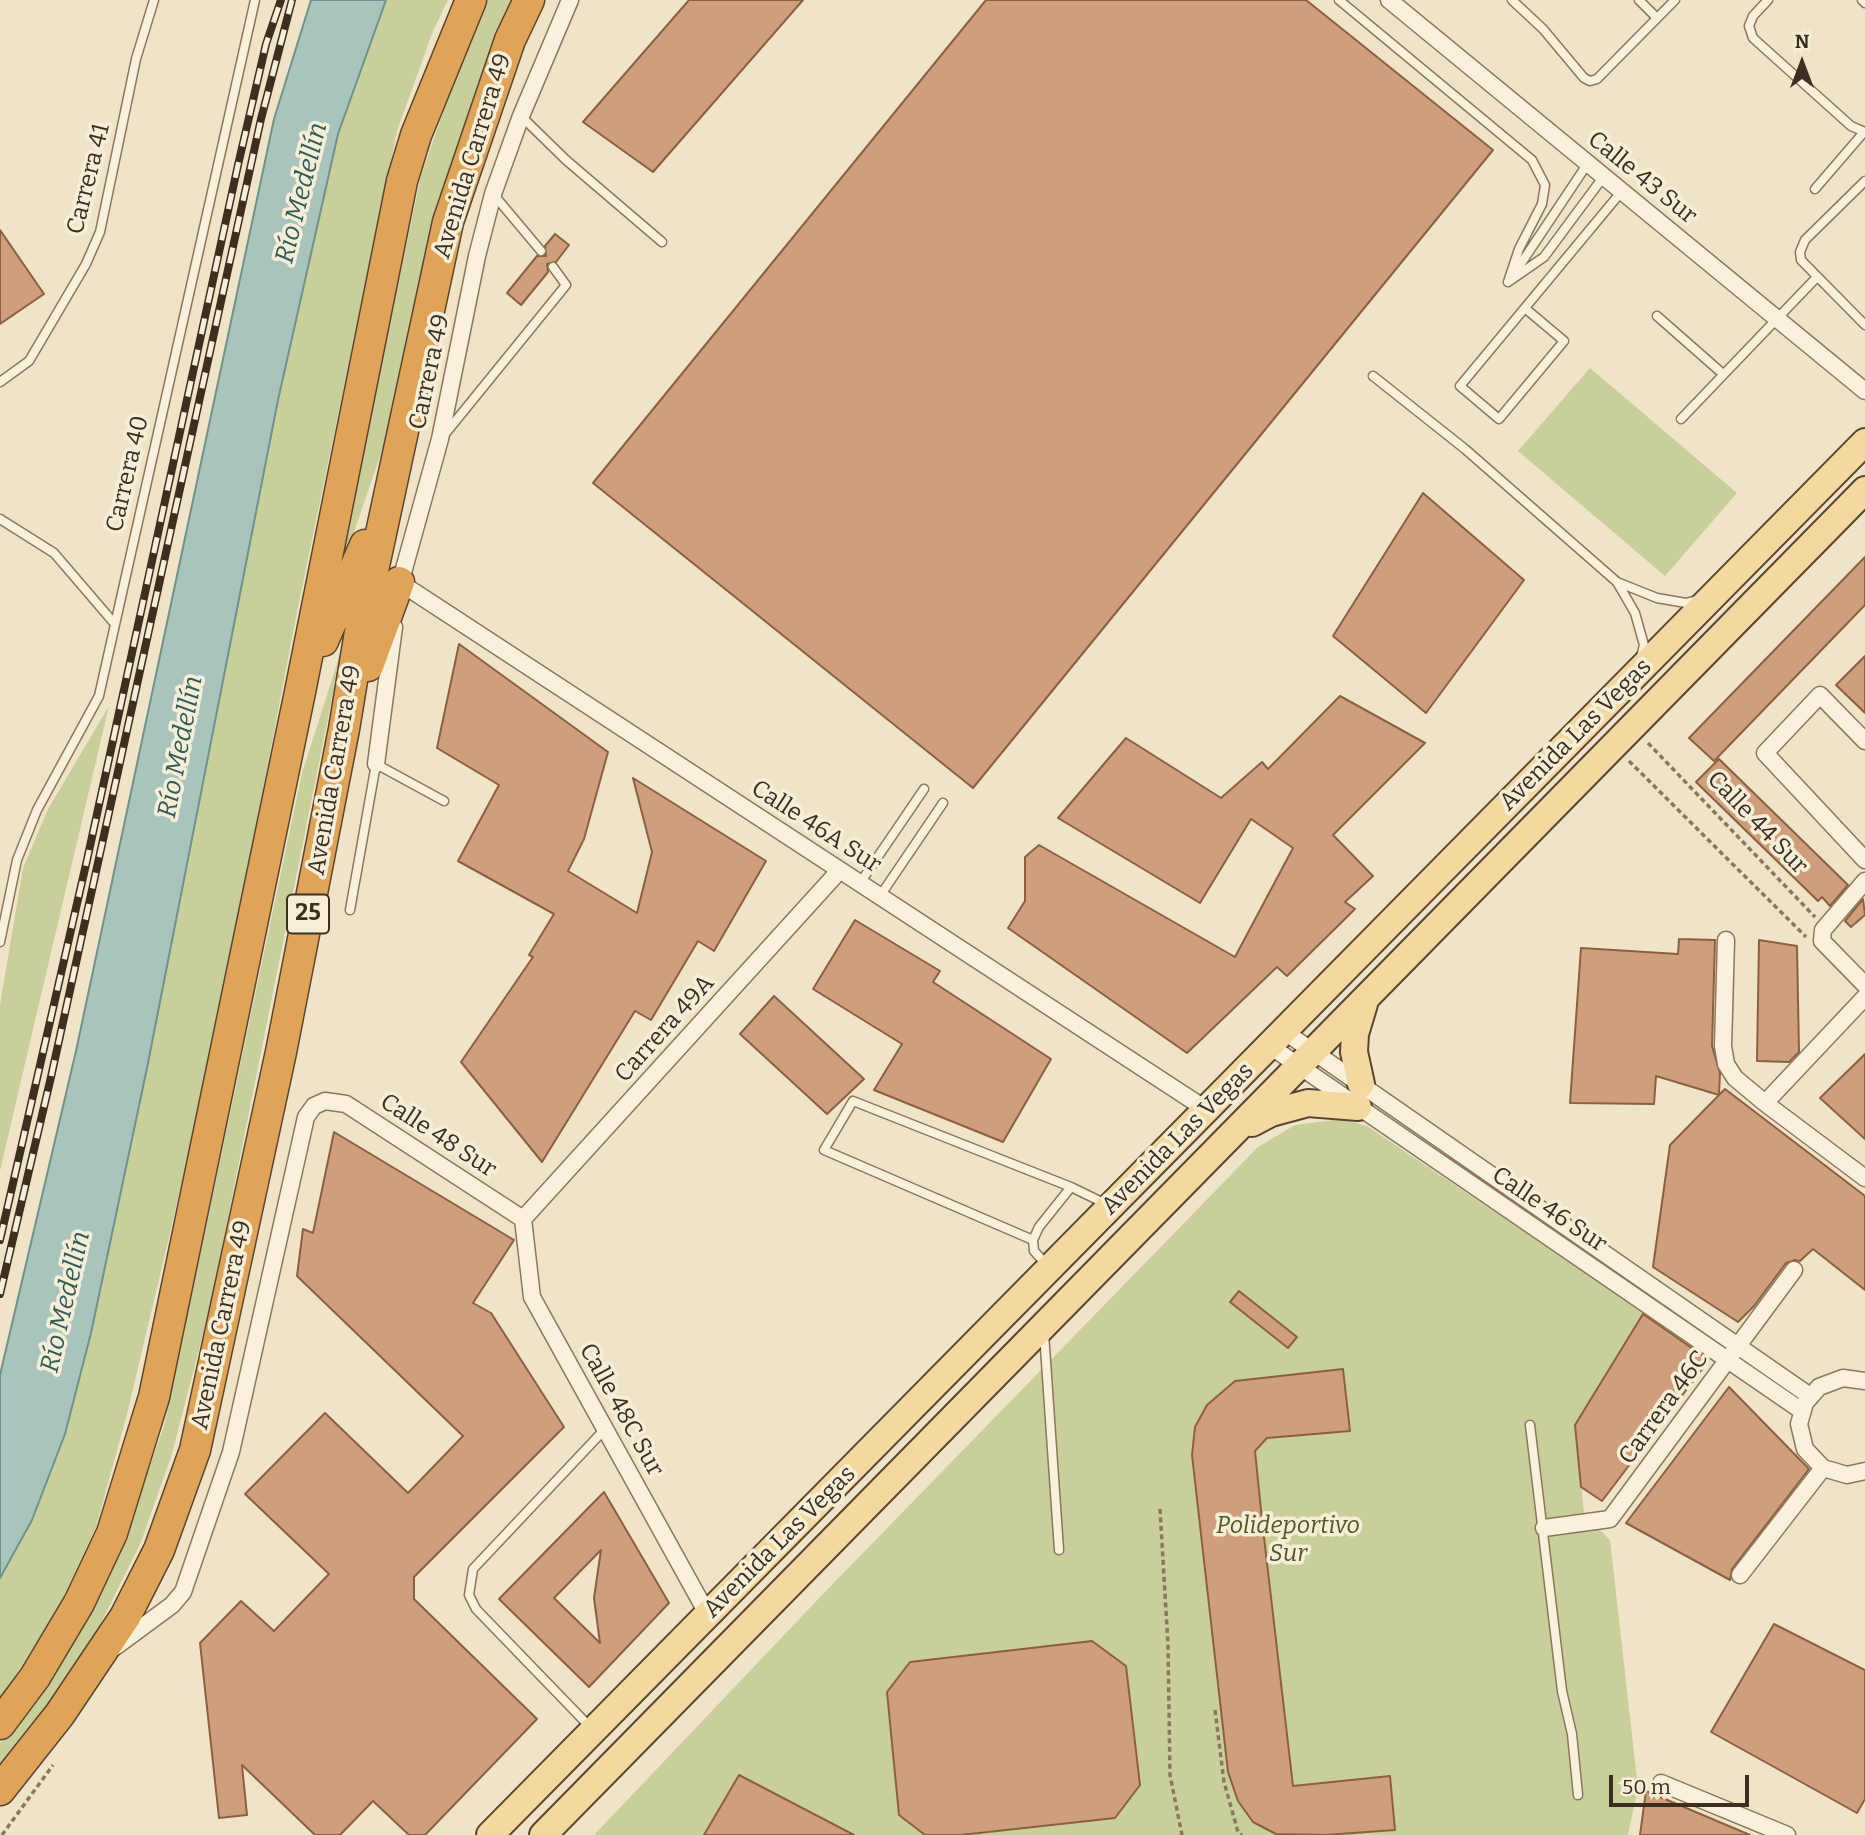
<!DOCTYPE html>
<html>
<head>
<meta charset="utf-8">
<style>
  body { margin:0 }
  #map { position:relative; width:1865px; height:1835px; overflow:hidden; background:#f0e4c8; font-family:Bitter,serif }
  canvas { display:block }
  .north { position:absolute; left:1767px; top:28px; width:70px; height:70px; -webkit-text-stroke:5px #f7eed8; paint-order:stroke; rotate:0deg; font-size:19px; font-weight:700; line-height:28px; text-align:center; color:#3d2e20 }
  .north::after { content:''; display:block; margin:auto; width:24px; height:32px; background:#3d2e20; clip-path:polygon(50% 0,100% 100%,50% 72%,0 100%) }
  .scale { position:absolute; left:1609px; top:1775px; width:140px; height:32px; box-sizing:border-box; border:4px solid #3d2e20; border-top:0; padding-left:9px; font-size:21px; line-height:24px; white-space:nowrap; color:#3d2e20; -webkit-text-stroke:5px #f7eed8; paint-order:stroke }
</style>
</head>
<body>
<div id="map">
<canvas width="1865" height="1835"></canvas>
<div class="north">N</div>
<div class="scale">50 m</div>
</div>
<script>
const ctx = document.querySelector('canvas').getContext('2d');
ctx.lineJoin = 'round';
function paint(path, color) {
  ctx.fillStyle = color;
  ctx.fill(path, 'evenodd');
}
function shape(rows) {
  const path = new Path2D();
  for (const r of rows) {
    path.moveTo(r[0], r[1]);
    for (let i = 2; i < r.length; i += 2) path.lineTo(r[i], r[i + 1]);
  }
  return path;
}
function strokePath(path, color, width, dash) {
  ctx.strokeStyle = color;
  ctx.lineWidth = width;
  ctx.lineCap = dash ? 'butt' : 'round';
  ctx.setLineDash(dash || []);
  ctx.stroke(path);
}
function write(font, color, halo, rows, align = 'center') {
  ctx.font = font + ' Bitter,serif';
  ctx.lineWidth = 7;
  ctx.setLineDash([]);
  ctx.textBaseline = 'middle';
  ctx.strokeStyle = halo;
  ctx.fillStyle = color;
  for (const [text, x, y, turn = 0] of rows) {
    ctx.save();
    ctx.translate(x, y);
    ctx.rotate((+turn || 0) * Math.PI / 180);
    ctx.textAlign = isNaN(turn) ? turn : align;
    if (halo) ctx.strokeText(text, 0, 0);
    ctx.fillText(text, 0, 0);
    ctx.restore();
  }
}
paint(shape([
  [386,0,448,0,433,31,397,131,296,617,225,988,170,1233,127,1414,96,1527,57,1611,0,1701,0,1578,32,1520,65,1434,91,1333,147,1068,278,400,338,134],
  [488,0,516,0,484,68,437,211,387,436,330,602,421,176,463,55],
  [1590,368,1737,493,1665,576,1518,451],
  [342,648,210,1307,172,1454,141,1542,93,1639,19,1746,0,1765,0,1743,24,1712,108,1573,136,1506,164,1426,302,773],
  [109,706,38,1008,0,1171,0,1005,23,868,48,809],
  [1342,1119,1367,1126,1644,1312,1575,1425,1584,1514,1610,1540,1638,1788,1628,1835,594,1835,823,1594,1258,1147,1295,1125]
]), '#c9cf9b');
const water = shape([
  [311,0,386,0,338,134,278,400,147,1068,91,1333,65,1434,32,1520,0,1578,0,1375,76,1051,274,119,311,0]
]);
paint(water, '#a9c4bc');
strokePath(water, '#6f938a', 2);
const building = shape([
  [689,0,803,0,653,172,583,122,689,0],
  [986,0,1306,0,1493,150,973,788,593,483,986,0],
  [0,230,44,294,0,324,0,230],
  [555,234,569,245,556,262,547,264,548,272,521,305,507,293,537,256,546,256,545,246,555,234],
  [1423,493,1524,580,1426,713,1333,636,1423,493],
  [1865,557,1865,605,1714,761,1689,738,1865,557],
  [459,644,608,752,584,839,568,871,637,913,652,852,633,778,766,861,714,951,698,941,651,1020,635,1011,542,1162,461,1062,533,957,529,955,554,914,458,861,499,785,437,748,459,644],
  [1865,656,1865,713,1836,685,1865,656],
  [1340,696,1425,743,1333,835,1373,876,1345,902,1355,909,1287,976,1277,967,1187,1053,1008,928,1025,901,1025,857,1039,845,1235,957,1293,848,1251,819,1200,903,1058,818,1126,738,1221,798,1262,762,1268,769,1340,696],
  [1719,759,1848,885,1830,906,1822,897,1818,901,1696,782,1719,759],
  [1863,899,1865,915,1851,927,1845,921,1863,899],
  [855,920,940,971,933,982,1051,1059,1003,1142,874,1090,902,1044,813,989,855,920],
  [1679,939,1715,940,1712,1046,1720,1073,1719,1095,1725,1089,1865,1196,1865,1290,1813,1249,1800,1261,1795,1260,1786,1263,1754,1306,1738,1322,1653,1267,1670,1145,1719,1095,1656,1076,1654,1104,1570,1103,1581,948,1678,954,1679,939],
  [1759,940,1797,946,1799,1052,1789,1062,1757,1061,1759,940],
  [774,996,864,1079,827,1114,740,1034,774,996],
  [1865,1054,1865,1139,1820,1098,1865,1054],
  [334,1132,514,1240,473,1303,491,1313,564,1427,414,1577,414,1599,537,1719,425,1835,409,1835,373,1801,340,1835,315,1835,242,1765,247,1815,219,1818,200,1643,241,1601,274,1631,329,1574,245,1494,325,1413,408,1493,463,1436,297,1276,303,1229,313,1233,334,1132],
  [1239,1291,1297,1337,1288,1348,1230,1302,1239,1291],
  [1643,1314,1709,1360,1602,1501,1581,1487,1575,1425,1643,1314],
  [1343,1369,1350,1431,1267,1438,1255,1451,1262,1520,1293,1786,1390,1776,1395,1830,1325,1835,1276,1834,1253,1822,1238,1801,1228,1772,1192,1455,1195,1427,1207,1405,1235,1381,1343,1369],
  [1729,1387,1809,1469,1732,1569,1730,1580,1626,1523,1729,1387],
  [604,1492,669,1603,589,1687,499,1599,604,1492],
  [601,1550,594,1598,600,1643,554,1598,601,1550],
  [1774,1624,1865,1670,1865,1799,1857,1813,1711,1732,1774,1624],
  [1092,1641,1126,1666,1140,1785,1115,1818,961,1835,925,1835,899,1815,887,1692,910,1662,1092,1641],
  [739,1775,854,1835,704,1835,739,1775],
  [1646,1791,1750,1835,1640,1835,1646,1791]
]);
paint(building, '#cf9f7d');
strokePath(building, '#8d5f41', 2);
const lane = shape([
  [1339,0,1532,160,1545,185,1542,204,1519,249,1508,282],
  [1512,0,1543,29,1584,78,1590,81,1597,79,1675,0],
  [1639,0,1657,18],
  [1768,0,1753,16,1749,26,1753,38,1851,126,1865,132],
  [1862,0,1865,3],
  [521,116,566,160,662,242],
  [1865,181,1805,240,1800,252,1801,260,1865,325],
  [1815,189,1864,132],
  [494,195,541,251],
  [1514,274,1588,163],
  [1508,282,1544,257,1604,176],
  [1526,309,1564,341,1499,419,1460,386,1622,191],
  [1657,316,1723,374],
  [1373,376,1465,449,1617,582,1657,598,1686,603,1697,600],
  [0,382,29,361,86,264,100,232,136,59,154,0],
  [1681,419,1817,277],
  [445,434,566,285,553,267],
  [0,519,54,553,114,623],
  [1617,582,1635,613,1644,645,1641,657],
  [860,883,924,789],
  [880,896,943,803],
  [350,910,376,764,444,801],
  [0,942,17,860,37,810,99,696,255,0],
  [1071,1187,1106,1204],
  [1033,1240,824,1150,853,1101,1071,1187,1039,1227,1033,1240,1034,1251,1046,1264],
  [1044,1333,1059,1550],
  [1530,1425,1562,1691,1572,1734,1578,1795],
  [591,1728,476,1609,469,1595,473,1569,605,1429]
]);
const street = shape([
  [1389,0,1865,391],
  [399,582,1207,1110],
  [399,587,440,439,477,256,493,194,521,116,570,0],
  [1865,741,1820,695,1765,753,1865,860],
  [376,764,394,627],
  [1865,881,1823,930,1822,941,1865,985],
  [1726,940,1723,1046,1726,1064,1735,1078,1765,1103],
  [1865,997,1765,1103,1865,1178],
  [1285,1032,1810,1396],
  [1270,1046,1802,1411],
  [523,1219,840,870],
  [523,1219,532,1297,708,1615],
  [1865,1381,1843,1378,1819,1387,1805,1403,1799,1424,1805,1449,1823,1468,1847,1475,1865,1471],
  [1544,1528,1610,1519,1794,1270],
  [1740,1575,1823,1468],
  [115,1647,172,1605,183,1592,231,1452,306,1117,314,1106,325,1101,346,1104,523,1219],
  [1661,1783,1787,1835]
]);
const primary = shape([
  [1361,1084,1354,1052,1355,1034,1364,1004],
  [1252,1123,1271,1113,1308,1103,1358,1107],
  [490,1835,1865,442],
  [543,1835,1865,490]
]);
const highway = shape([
  [323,641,365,545],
  [368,666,399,582],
  [0,1724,35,1677,79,1603,112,1533,154,1397,300,692,402,181,416,135,471,0],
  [0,1790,60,1714,125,1617,159,1550,195,1450,281,1052,344,729,361,626,448,222,510,40,529,0]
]);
strokePath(lane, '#8d765c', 11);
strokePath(street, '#8d765c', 19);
strokePath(primary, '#5b4430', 30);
strokePath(highway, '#5b4430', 33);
strokePath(shape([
  [1648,743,1815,917],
  [1629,761,1806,937],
  [1160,1509,1168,1645,1170,1775,1182,1835],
  [1215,1710,1224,1782,1238,1832,1242,1835],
  [2,1835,53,1765]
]), '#8d765c', 3.5, [5, 3.5]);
strokePath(lane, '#faf1dc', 8);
strokePath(street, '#faf1dc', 16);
strokePath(primary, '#f3d9a0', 26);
strokePath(highway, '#e0a458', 30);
const rail = shape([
  [0,1240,87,860,238,165,266,44,281,0],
  [0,1294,51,1077,261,119,292,0]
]);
strokePath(rail, '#3d2e20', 8);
strokePath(rail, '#f7eed8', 5, [16]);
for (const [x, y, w] of [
  [308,914,42]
]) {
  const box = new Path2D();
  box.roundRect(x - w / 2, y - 19.5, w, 39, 5);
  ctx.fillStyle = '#f7eed8';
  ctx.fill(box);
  strokePath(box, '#3d2e20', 2);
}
write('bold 23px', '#3d2e20', null, [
  ["25",308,914]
]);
write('24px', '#3d2e20', '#f7eed8', [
  ["Avenida Carrera 49",473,156,-73],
  ["Calle 43 Sur",1642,178,39],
  ["Carrera 41",89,179,-76],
  ["Carrera 49",430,372,-78],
  ["Carrera 40",128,474,-77],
  ["Avenida Las Vegas",1576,735,-45],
  ["Avenida Carrera 49",335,770,-80],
  ["Calle 44 Sur",1757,823,46],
  ["Calle 46A Sur",816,827,33],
  ["Carrera 49A",665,1029,-48],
  ["Calle 48 Sur",438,1136,33],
  ["Avenida Las Vegas",1178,1139,-45],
  ["Calle 46 Sur",1549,1210,34],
  ["Avenida Carrera 49",222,1325,-78],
  ["Carrera 46C",1664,1408,-54],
  ["Calle 48C Sur",621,1410,61],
  ["Avenida Las Vegas",780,1542,-45]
]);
write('italic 24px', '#4d5a26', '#f7eed8', [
  ["Polideportivo",1288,1526],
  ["Sur",1288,1554]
]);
write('italic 26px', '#2f5d5a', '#f7eed8', [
  ["Río Medellín",302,193,-76],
  ["Río Medellín",181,747,-79],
  ["Río Medellín",66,1302,-77]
]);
</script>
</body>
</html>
